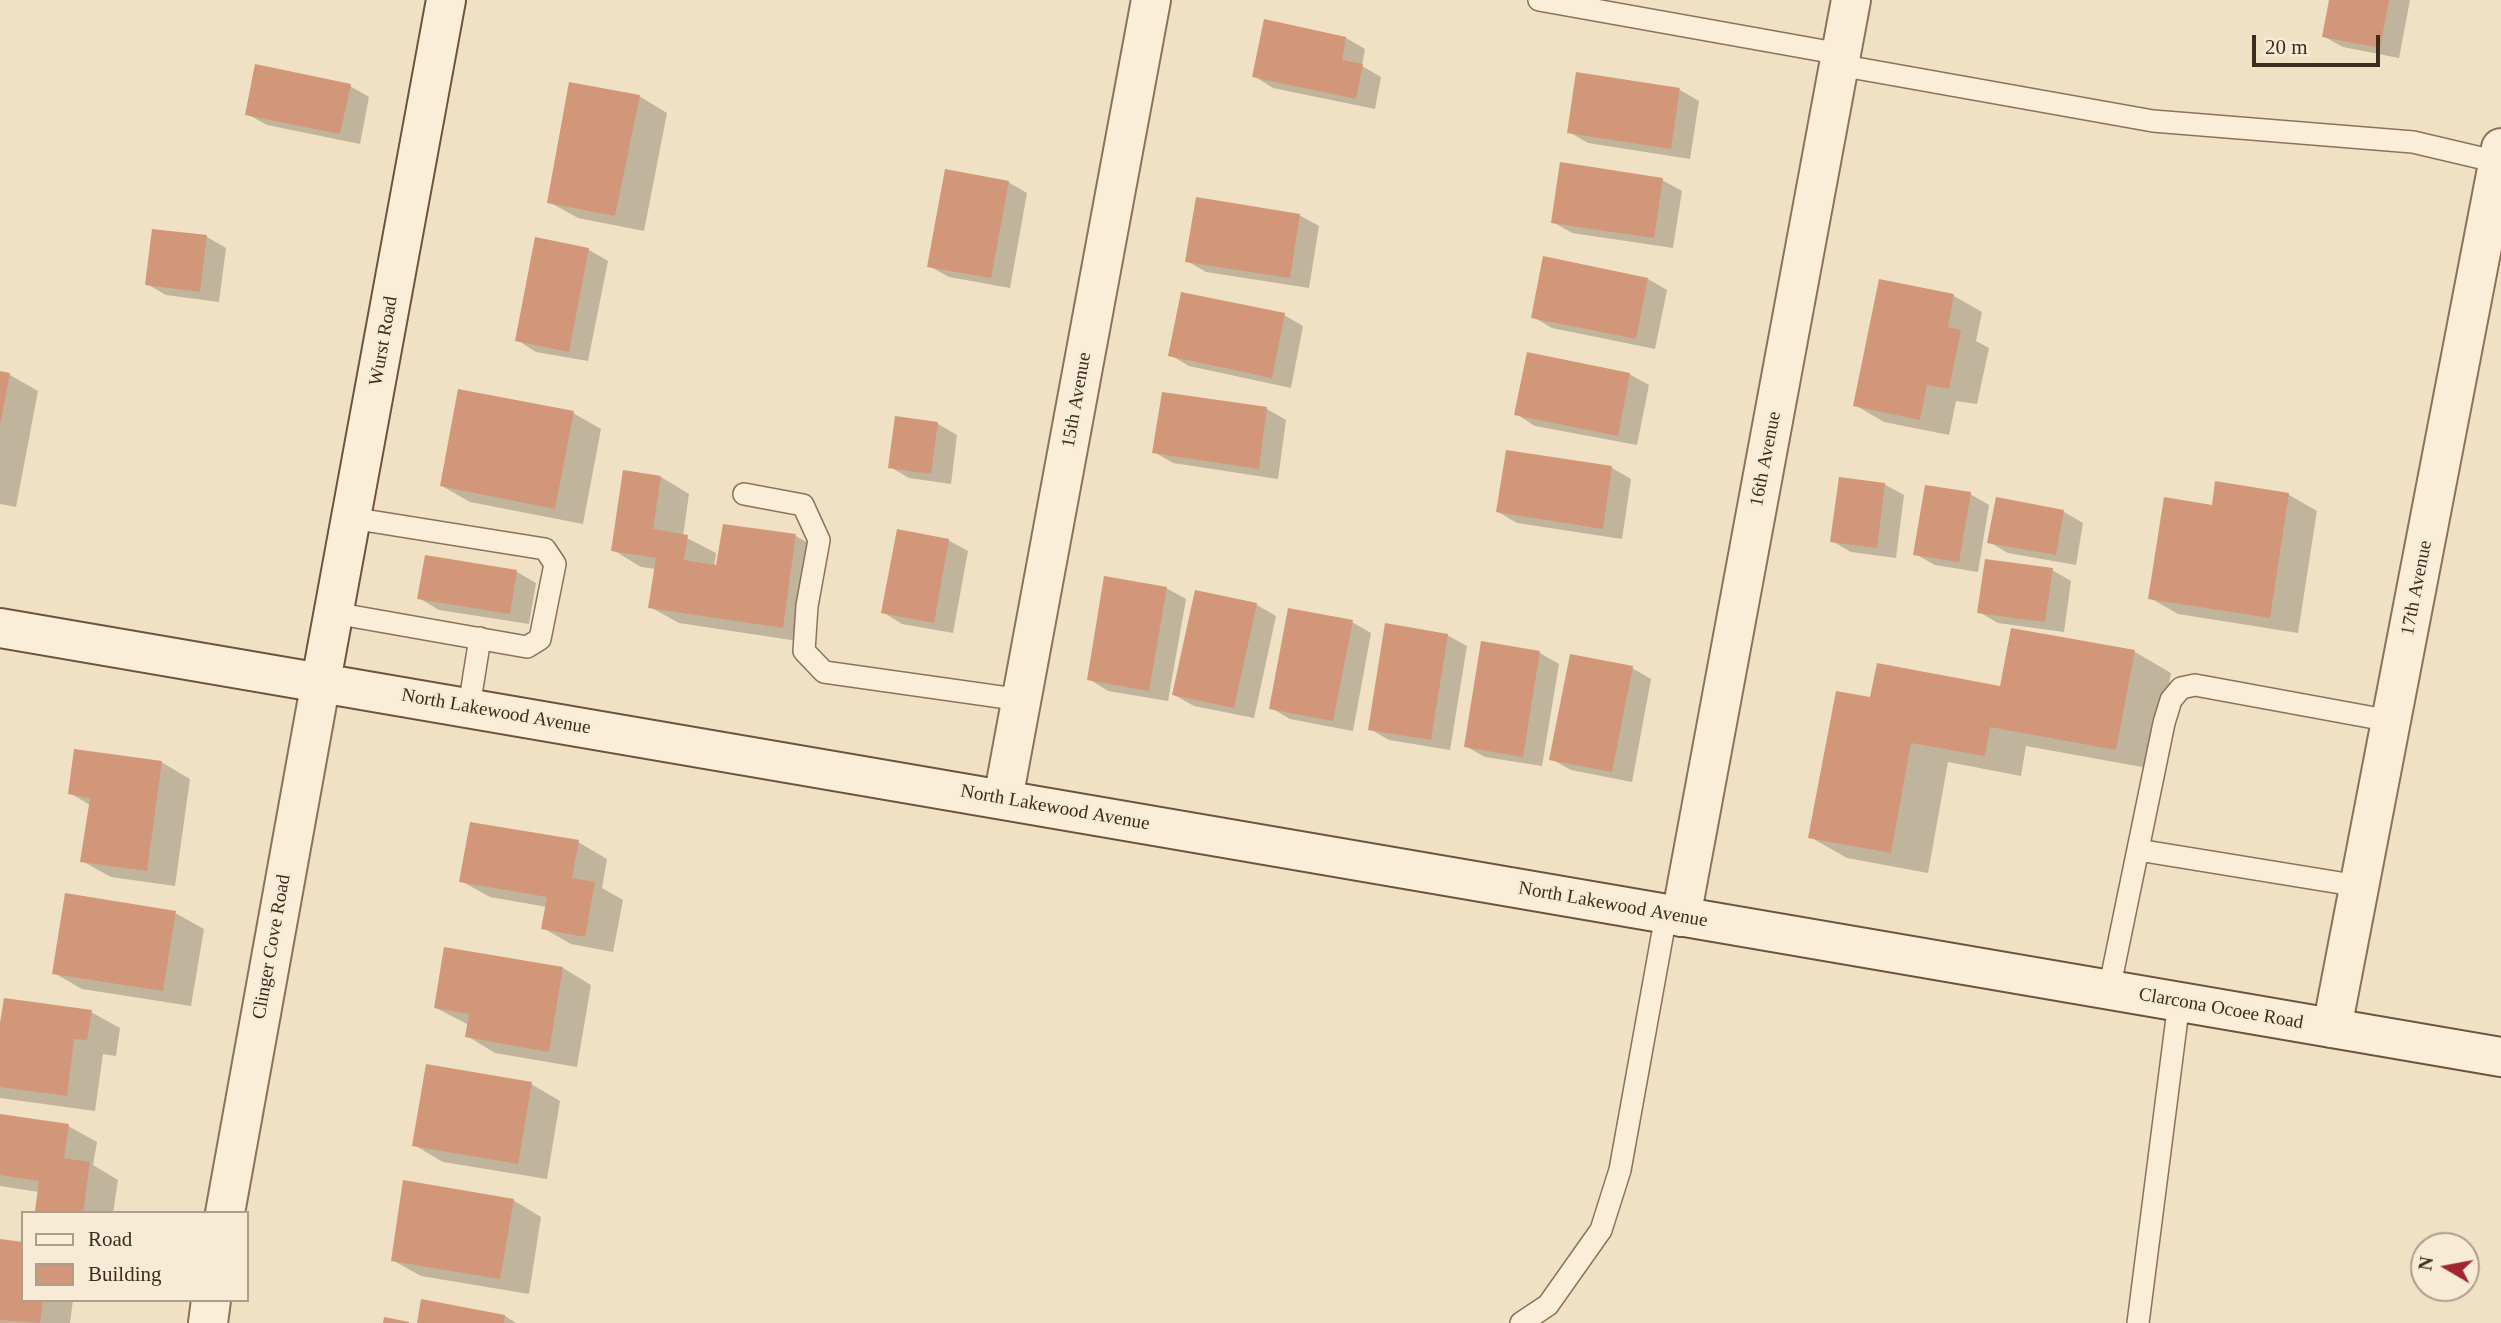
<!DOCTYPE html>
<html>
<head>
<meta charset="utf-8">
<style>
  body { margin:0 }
  #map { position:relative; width:2501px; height:1323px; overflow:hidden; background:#f1e1c4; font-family:Georgia,serif }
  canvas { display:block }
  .legend { position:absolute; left:21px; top:1211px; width:228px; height:91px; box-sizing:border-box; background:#f8ebd5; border:2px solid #ad9e8c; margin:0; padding:9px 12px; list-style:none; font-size:21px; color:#3c2b1e }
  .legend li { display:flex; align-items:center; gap:14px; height:35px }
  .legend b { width:35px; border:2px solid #ad9e8c }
  .north { position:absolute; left:2410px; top:1232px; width:70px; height:70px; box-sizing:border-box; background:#f8ebd5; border:2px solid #ad9e8c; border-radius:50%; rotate:280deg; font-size:19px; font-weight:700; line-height:28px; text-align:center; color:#3c2b1e }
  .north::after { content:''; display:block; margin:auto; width:24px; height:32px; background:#a0252e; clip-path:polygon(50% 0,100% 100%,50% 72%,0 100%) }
  .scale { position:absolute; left:2252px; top:35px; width:128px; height:32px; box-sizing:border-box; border:4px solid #3c2b1e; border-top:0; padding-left:9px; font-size:21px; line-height:24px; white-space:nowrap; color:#3c2b1e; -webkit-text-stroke:5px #f8ebd5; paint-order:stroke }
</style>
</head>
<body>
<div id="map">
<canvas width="2501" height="1323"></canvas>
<ul class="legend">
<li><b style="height:9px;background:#fbeed8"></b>Road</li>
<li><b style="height:19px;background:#d19778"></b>Building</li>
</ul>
<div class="north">N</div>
<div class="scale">20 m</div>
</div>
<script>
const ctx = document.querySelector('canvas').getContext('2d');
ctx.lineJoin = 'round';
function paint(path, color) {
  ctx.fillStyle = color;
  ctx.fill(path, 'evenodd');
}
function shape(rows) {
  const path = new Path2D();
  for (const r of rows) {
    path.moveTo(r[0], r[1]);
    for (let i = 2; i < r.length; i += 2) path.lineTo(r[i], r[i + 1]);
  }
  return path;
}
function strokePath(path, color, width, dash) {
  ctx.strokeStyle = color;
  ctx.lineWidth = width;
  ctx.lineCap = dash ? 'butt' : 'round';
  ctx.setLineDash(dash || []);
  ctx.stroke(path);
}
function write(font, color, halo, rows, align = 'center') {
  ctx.font = font + ' Georgia,serif';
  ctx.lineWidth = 5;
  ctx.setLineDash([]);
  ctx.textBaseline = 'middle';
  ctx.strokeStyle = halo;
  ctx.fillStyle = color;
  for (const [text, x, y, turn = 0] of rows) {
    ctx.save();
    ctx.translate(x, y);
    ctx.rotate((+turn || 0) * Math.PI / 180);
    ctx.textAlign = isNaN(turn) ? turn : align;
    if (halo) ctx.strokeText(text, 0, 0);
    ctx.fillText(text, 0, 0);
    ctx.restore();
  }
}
paint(shape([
  [2331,0,2410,0,2399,58,2343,47,2323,36],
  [1346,38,1365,49,1362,66,1381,77,1375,109,1273,88,1254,76],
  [350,86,369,97,360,144,267,125,247,114],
  [1680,90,1699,101,1690,159,1588,143,1569,132],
  [639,96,667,113,644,231,578,218,549,202],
  [1662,180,1682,191,1673,248,1572,233,1553,222],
  [1008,182,1027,193,1010,288,949,277,929,266],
  [1299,215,1319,226,1309,288,1206,272,1187,261],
  [154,231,207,237,226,248,219,302,166,295,147,284],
  [536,239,589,250,608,261,588,361,536,352,517,340],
  [1648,279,1667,290,1655,349,1552,328,1533,317],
  [1954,296,1982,312,1976,341,1989,348,1977,404,1956,401,1949,435,1884,422,1855,405],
  [1284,315,1303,326,1291,388,1189,366,1170,355],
  [0,373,10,375,38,391,16,507,0,504],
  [1629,374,1649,385,1637,445,1535,426,1516,414],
  [1267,409,1286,420,1278,479,1173,463,1154,452],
  [573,413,601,429,583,524,470,502,442,486],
  [897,418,938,424,957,435,951,484,909,478,890,467],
  [1612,468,1631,479,1622,539,1517,523,1498,512],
  [661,477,689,494,683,536,716,553,714,567,718,567,724,526,796,536,824,552,811,643,679,623,650,607,656,569,641,567,613,550],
  [1884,484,1904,495,1896,558,1851,552,1832,541],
  [2216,484,2289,495,2317,511,2298,633,2178,614,2150,598,2213,507],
  [1970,494,1989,505,1978,572,1935,565,1915,554],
  [1997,499,2064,512,2083,523,2076,565,2008,553,1989,542],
  [948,540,968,551,953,633,902,624,883,612],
  [426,557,517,572,536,583,529,624,439,610,419,598],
  [2052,570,2071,581,2064,632,1998,623,1979,612],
  [1166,588,1186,599,1168,701,1108,691,1089,679],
  [1196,592,1257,605,1276,616,1254,718,1194,706,1174,695],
  [1352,622,1371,633,1353,731,1290,719,1271,708],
  [1447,635,1467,646,1450,750,1389,740,1370,729],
  [1482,643,1540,653,1559,664,1542,766,1485,757,1465,746],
  [2135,652,2171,673,2153,769,2026,746,2021,776,1948,762,1928,873,1847,858,1810,837,1872,699,2002,688],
  [1632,668,1651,679,1632,782,1571,770,1551,759],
  [161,762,190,779,175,886,111,877,82,861,90,805,70,793],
  [578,842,607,859,602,888,623,900,613,952,571,944,543,928,547,907,490,897,461,881],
  [175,913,204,929,191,1006,82,989,54,973],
  [563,968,591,985,577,1067,495,1053,467,1036,469,1025,436,1008],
  [91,1012,120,1028,116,1056,103,1054,95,1111,0,1098,0,1025],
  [531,1084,560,1101,547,1179,443,1162,414,1145],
  [0,1116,68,1126,97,1142,93,1165,118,1180,113,1213,41,1213,37,1210,39,1192,0,1186],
  [513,1200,541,1217,529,1294,421,1276,392,1260],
  [0,1241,23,1300,73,1300,70,1323,0,1323],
  [505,1316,516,1323,419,1323]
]), '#0003');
paint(shape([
  [2329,0,2389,0,2380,48,2322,37],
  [1264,19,1346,37,1342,60,1363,64,1356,99,1252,77],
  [255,64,351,84,340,134,245,115],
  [1576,72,1680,88,1671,149,1567,133],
  [569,82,640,95,615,216,547,203],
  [1560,162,1663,178,1654,238,1551,223],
  [945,169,1009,181,991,278,927,267],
  [1196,197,1300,214,1290,278,1185,262],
  [152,229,207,235,200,292,145,285],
  [535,237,589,248,569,352,515,341],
  [1543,256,1648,278,1636,339,1531,318],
  [1879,279,1954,294,1948,327,1961,330,1949,389,1927,385,1920,420,1853,406],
  [1181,292,1285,313,1272,378,1168,356],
  [1527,352,1630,373,1618,436,1514,415],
  [0,371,10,373,1,421,0,421],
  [458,389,574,411,555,509,440,486],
  [1162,392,1267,407,1259,469,1152,453],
  [895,416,938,422,931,474,888,468],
  [1506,450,1612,466,1603,529,1496,512],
  [623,470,661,476,653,529,688,535,684,560,716,565,723,524,796,534,783,628,648,608,656,558,611,551],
  [1839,477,1885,483,1877,548,1830,542],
  [2215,481,2289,493,2270,618,2148,599,2164,497,2212,505],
  [1925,485,1971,492,1959,562,1913,555],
  [1996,497,2064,510,2056,555,1987,543],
  [897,529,949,539,934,623,881,613],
  [425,555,517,570,510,614,417,599],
  [1985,559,2053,568,2045,622,1977,613],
  [1104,576,1167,587,1149,691,1087,680],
  [1195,590,1257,603,1234,708,1172,695],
  [1288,608,1353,620,1333,721,1269,709],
  [1385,623,1448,634,1431,740,1368,730],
  [2011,628,2135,650,2116,750,1990,727,1985,756,1911,743,1891,853,1808,838,1836,691,1870,697,1877,663,2000,686],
  [1481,641,1540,651,1523,757,1464,747],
  [1570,654,1633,666,1612,772,1549,760],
  [74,749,162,761,147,871,80,862,90,798,68,794],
  [470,822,579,840,572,878,595,882,585,937,541,929,547,897,459,882],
  [65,893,176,911,163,991,52,974],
  [444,947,563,967,549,1052,465,1037,469,1014,434,1008],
  [4,998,92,1010,87,1040,74,1039,67,1096,0,1087,0,1023],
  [426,1064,532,1082,518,1164,412,1146],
  [0,1114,69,1124,64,1158,90,1162,83,1213,35,1211,39,1181,0,1175],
  [403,1180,514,1199,500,1279,391,1261],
  [0,1239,23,1242,23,1300,43,1300,40,1323,0,1320],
  [421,1299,505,1315,504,1323,417,1323],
  [384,1317,409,1322,409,1323,383,1323]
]), '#d19778');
const lane = shape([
  [1539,0,1841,54],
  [1839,65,2153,121,2413,142,2498,162],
  [744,494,803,505,819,540,807,606,804,651,824,672,1022,700],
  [334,613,527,647,540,639,555,564,545,549,351,518],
  [469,707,480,638],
  [2138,850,2359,886],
  [2109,990,2164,723,2171,700,2181,688,2195,685,2391,721],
  [1521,1323,1548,1305,1601,1230,1620,1170,1666,915],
  [2138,1323,2179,1002]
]);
const street = shape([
  [1003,799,1151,0],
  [1681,917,1851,0],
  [2332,1028,2501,148],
  [225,1213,321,681],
  [208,1323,211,1300]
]);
const secondary = shape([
  [0,628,2501,1057],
  [321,681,446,0]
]);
strokePath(lane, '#8d7159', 24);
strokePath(street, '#8d7159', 42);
strokePath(secondary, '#6f523c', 42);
strokePath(lane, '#fbeed8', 21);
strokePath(street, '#fbeed8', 38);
strokePath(secondary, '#fbeed8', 38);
write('19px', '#3c2b1e', '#f8ebd5', [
  ["Wurst Road",384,341,-80],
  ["15th Avenue",1077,400,-80],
  ["16th Avenue",1766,459,-79],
  ["17th Avenue",2417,588,-79],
  ["North Lakewood Avenue",496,712,10],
  ["North Lakewood Avenue",1055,808,10],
  ["North Lakewood Avenue",1613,905,10],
  ["Clinger Cove Road",272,947,-80],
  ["Clarcona Ocoee Road",2221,1009,10]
]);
</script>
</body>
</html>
